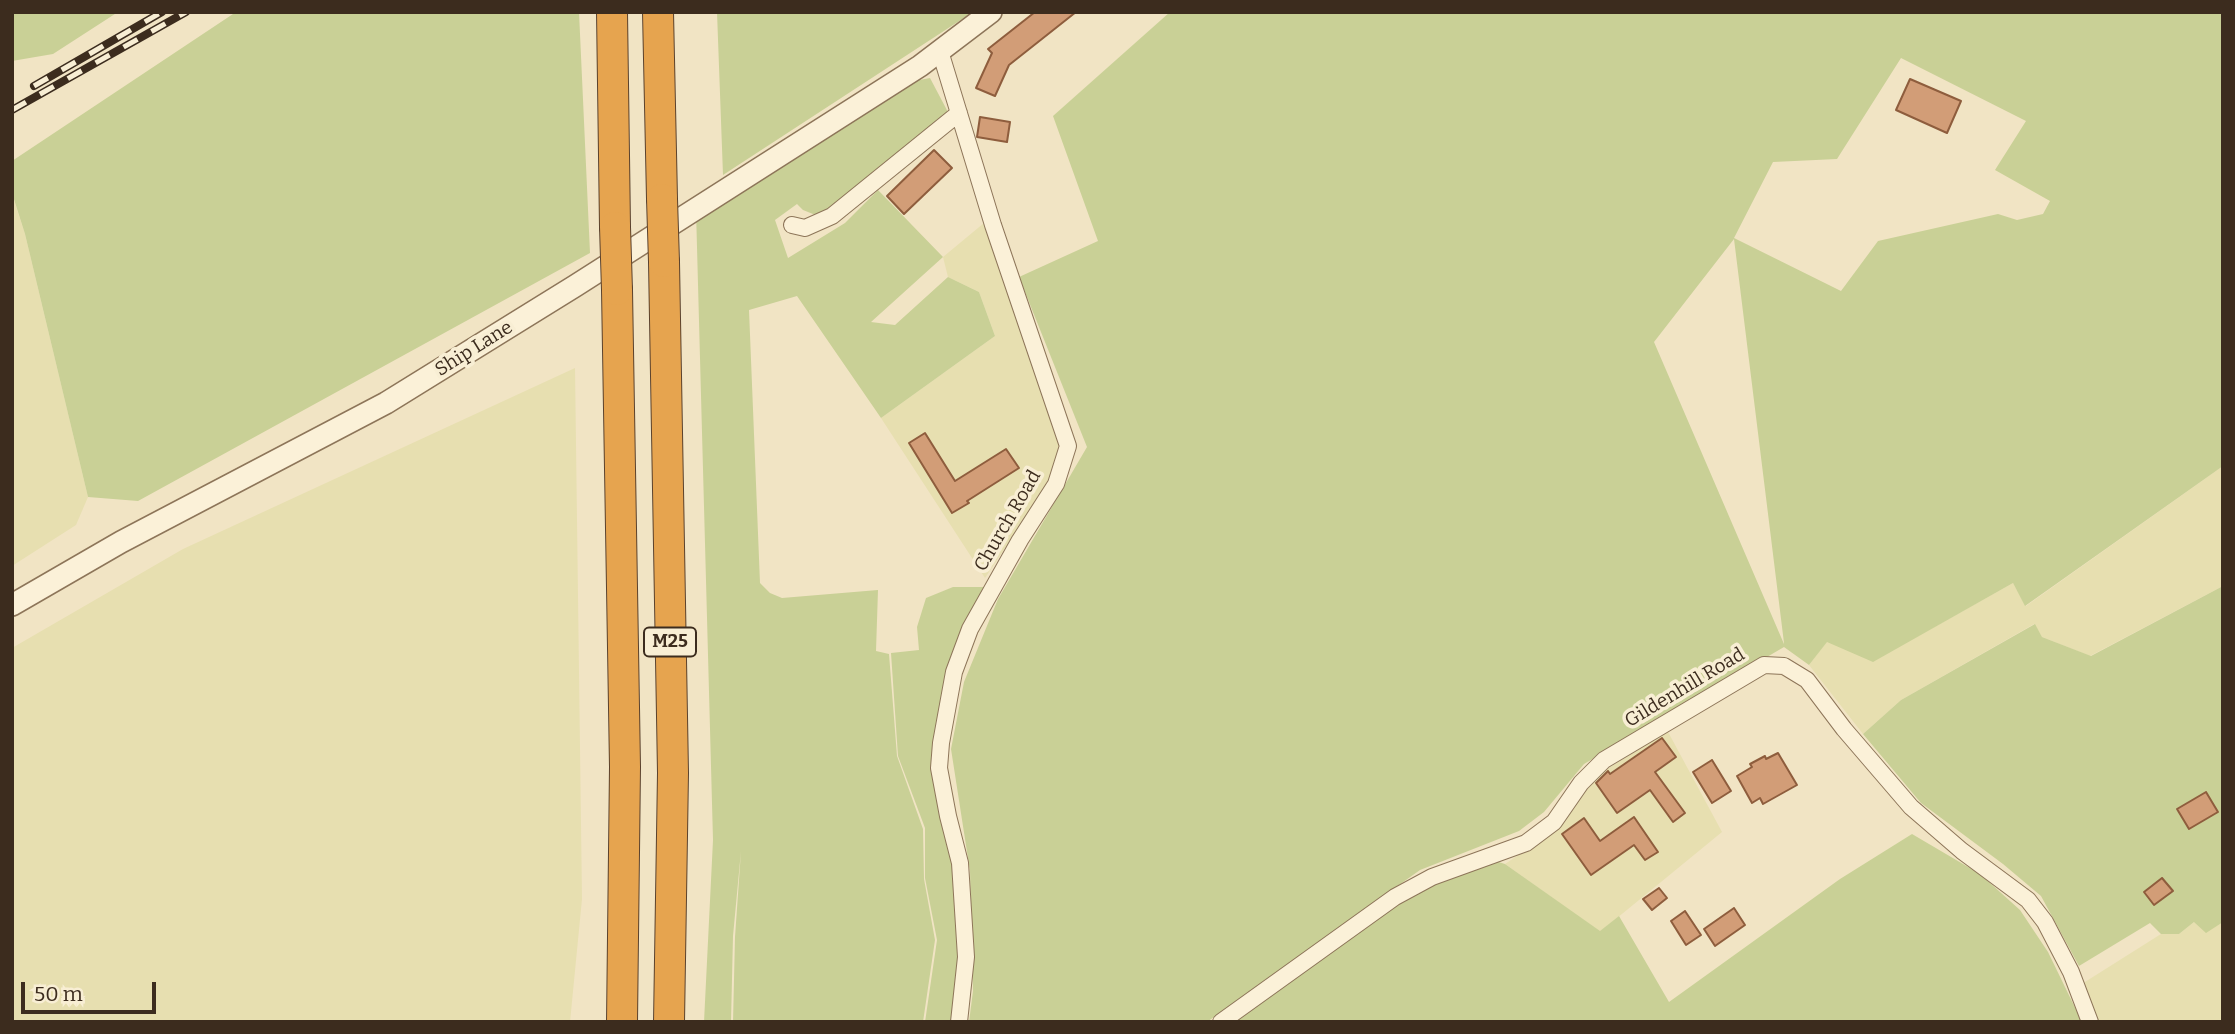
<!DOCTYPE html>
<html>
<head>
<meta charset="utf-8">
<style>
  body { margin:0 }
  #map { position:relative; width:2235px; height:1034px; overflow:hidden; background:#f1e4c4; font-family:Bitter,serif }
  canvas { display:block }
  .frame { position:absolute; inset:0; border:14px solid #3c2c1e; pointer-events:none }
  .scale { position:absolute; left:21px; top:982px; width:135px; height:32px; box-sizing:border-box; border:4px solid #3c2c1e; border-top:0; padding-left:9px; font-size:21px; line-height:24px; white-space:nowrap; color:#3c2c1e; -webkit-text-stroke:5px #f8eed4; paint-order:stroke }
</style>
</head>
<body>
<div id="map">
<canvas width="2235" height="1034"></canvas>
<div class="frame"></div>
<div class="scale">50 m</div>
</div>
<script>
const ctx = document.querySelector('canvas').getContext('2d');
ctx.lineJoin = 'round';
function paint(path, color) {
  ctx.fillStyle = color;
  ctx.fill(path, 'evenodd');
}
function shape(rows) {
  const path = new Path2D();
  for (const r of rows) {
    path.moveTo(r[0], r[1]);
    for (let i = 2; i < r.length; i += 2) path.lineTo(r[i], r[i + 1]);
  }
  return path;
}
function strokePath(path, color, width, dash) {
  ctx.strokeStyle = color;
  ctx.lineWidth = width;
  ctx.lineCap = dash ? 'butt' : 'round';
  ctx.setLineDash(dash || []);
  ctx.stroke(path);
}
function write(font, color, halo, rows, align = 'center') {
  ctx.font = font + ' Bitter,serif';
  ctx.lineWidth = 7;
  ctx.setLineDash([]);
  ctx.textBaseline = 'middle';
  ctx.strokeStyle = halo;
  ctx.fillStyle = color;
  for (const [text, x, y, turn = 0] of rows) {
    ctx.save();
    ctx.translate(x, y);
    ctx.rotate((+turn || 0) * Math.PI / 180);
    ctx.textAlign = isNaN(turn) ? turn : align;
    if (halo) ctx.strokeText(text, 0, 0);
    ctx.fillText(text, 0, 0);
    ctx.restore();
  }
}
paint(shape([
  [12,194,25,234,88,497,76,525,12,566],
  [984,223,1062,441,1055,473,985,578,881,418,995,336,979,292,948,277,943,257],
  [575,368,582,899,570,1022,12,1022,12,648,183,549],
  [2223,466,2223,586,2090,656,2042,637,2034,624,1901,700,1863,734,1809,665,1827,641,1873,661,2013,583,2026,606],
  [1667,730,1722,832,1600,932,1505,864,1560,827,1574,808,1583,785],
  [2194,922,2223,922,2223,1022,2091,1022,2077,987,2161,934,2179,934]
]), '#e7dfb0');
paint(shape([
  [12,12,118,12,53,54,12,61],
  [236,12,579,12,590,253,138,501,88,497,25,234,12,193,12,161],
  [717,12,973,12,723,175],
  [1170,12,2223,12,2223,466,2025,606,2013,583,1873,662,1827,642,1809,665,1784,647,1584,764,1544,812,1519,831,1420,870,1207,1022,969,1022,973,991,970,871,951,749,964,682,998,599,1087,447,1019,277,1098,241,1053,116],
  [1901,58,2026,121,1995,170,2050,201,2043,214,2017,220,1998,214,1878,241,1841,291,1734,238,1773,162,1837,159],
  [1734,239,1784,643,1784,644,1654,342],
  [930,78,949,114,868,183,818,216,803,210,797,204,775,220,788,258,845,223,878,190,943,257,871,322,895,325,948,277,979,292,995,336,881,418,797,296,749,310,760,583,770,593,782,598,878,590,876,651,889,654,897,756,923,829,924,879,935,940,923,1022,733,1022,735,937,741,851,733,936,731,1022,704,1022,713,840,696,210,914,81],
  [2223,586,2223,922,2206,933,2194,922,2179,934,2161,934,2150,923,2079,966,2041,896,2003,864,1921,803,1863,734,1901,700,2035,624,2042,637,2091,656],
  [953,587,993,587,969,628,939,743,958,863,958,1022,925,1022,937,940,925,878,925,828,898,756,891,653,919,650,917,627,926,598],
  [1912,834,1980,874,2020,910,2048,952,2082,1022,1221,1022,1397,899,1489,859,1505,864,1600,931,1619,916,1669,1002,1840,879]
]), '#c9d096');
const building = shape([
  [1035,12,1076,12,1009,65,995,96,976,88,992,53,988,49,1035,12],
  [1910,79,1961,101,1947,133,1896,110,1910,79],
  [980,117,1010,122,1007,142,977,137,980,117],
  [934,150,952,168,904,214,887,196,934,150],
  [925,433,955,481,1006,449,1019,468,967,501,969,503,952,513,909,443,925,433],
  [1662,738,1676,757,1655,772,1685,813,1673,822,1650,790,1617,813,1596,783,1608,771,1610,774,1662,738],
  [1778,753,1797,785,1763,804,1760,798,1752,803,1737,776,1752,767,1750,764,1765,756,1766,759,1778,753],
  [1712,760,1731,791,1712,803,1693,772,1712,760],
  [2206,792,2218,812,2189,829,2177,809,2206,792],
  [1634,817,1658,852,1645,860,1634,845,1591,875,1562,834,1584,818,1600,841,1634,817],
  [2162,878,2173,891,2154,905,2144,892,2162,878],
  [1659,888,1667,898,1652,910,1643,899,1659,888],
  [1734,908,1745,925,1715,946,1704,929,1734,908],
  [1685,911,1701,935,1686,945,1671,921,1685,911]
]);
paint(building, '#d29d77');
strokePath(building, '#8e5d3d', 2);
const minor = shape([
  [940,51,993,225,1068,446,1056,484,1020,540,970,629,954,672,941,743,939,768,948,816,960,863,966,957,959,1022],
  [792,225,805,228,832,216,959,113],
  [1221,1022,1395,897,1432,877,1526,843,1554,822,1581,783,1604,760,1764,665,1784,666,1807,680,1844,729,1911,807,1962,851,2028,900,2045,922,2071,972,2090,1022]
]);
const tertiary = shape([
  [12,605,121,542,386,403,575,286,920,66,991,12]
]);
const motorway = shape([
  [612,12,615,227],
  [658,12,662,199],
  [664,262,673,773,669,1022],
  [617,290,625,767,622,1022]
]);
strokePath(minor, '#8d7559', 18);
strokePath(tertiary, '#8d7559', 24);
strokePath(motorway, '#5b422d', 32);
strokePath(minor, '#fbf1d8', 16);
strokePath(tertiary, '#fbf1d8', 21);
strokePath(motorway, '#e6a44f', 30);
const rail = shape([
  [34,86,162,12],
  [12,110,186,12]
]);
strokePath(rail, '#3c2c1e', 8);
strokePath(rail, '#f8eed4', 5, [16]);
const motorwayBridge = shape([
  [662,199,664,262],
  [615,227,617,290]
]);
strokePath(motorwayBridge, '#5b422d', 32, []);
strokePath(motorwayBridge, '#e6a44f', 30);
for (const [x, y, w] of [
  [670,642,52]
]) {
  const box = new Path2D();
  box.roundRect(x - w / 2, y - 14.5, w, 29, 5);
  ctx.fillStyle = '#f8eed4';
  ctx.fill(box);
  strokePath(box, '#3c2c1e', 2);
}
write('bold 18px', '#3c2c1e', null, [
  ["M25",670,642]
]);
write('19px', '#3c2c1e', '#f8eed4', [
  ["Ship Lane",474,349,-32],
  ["Church Road",1008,521,-60],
  ["Gildenhill Road",1685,688,-31]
]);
</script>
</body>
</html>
